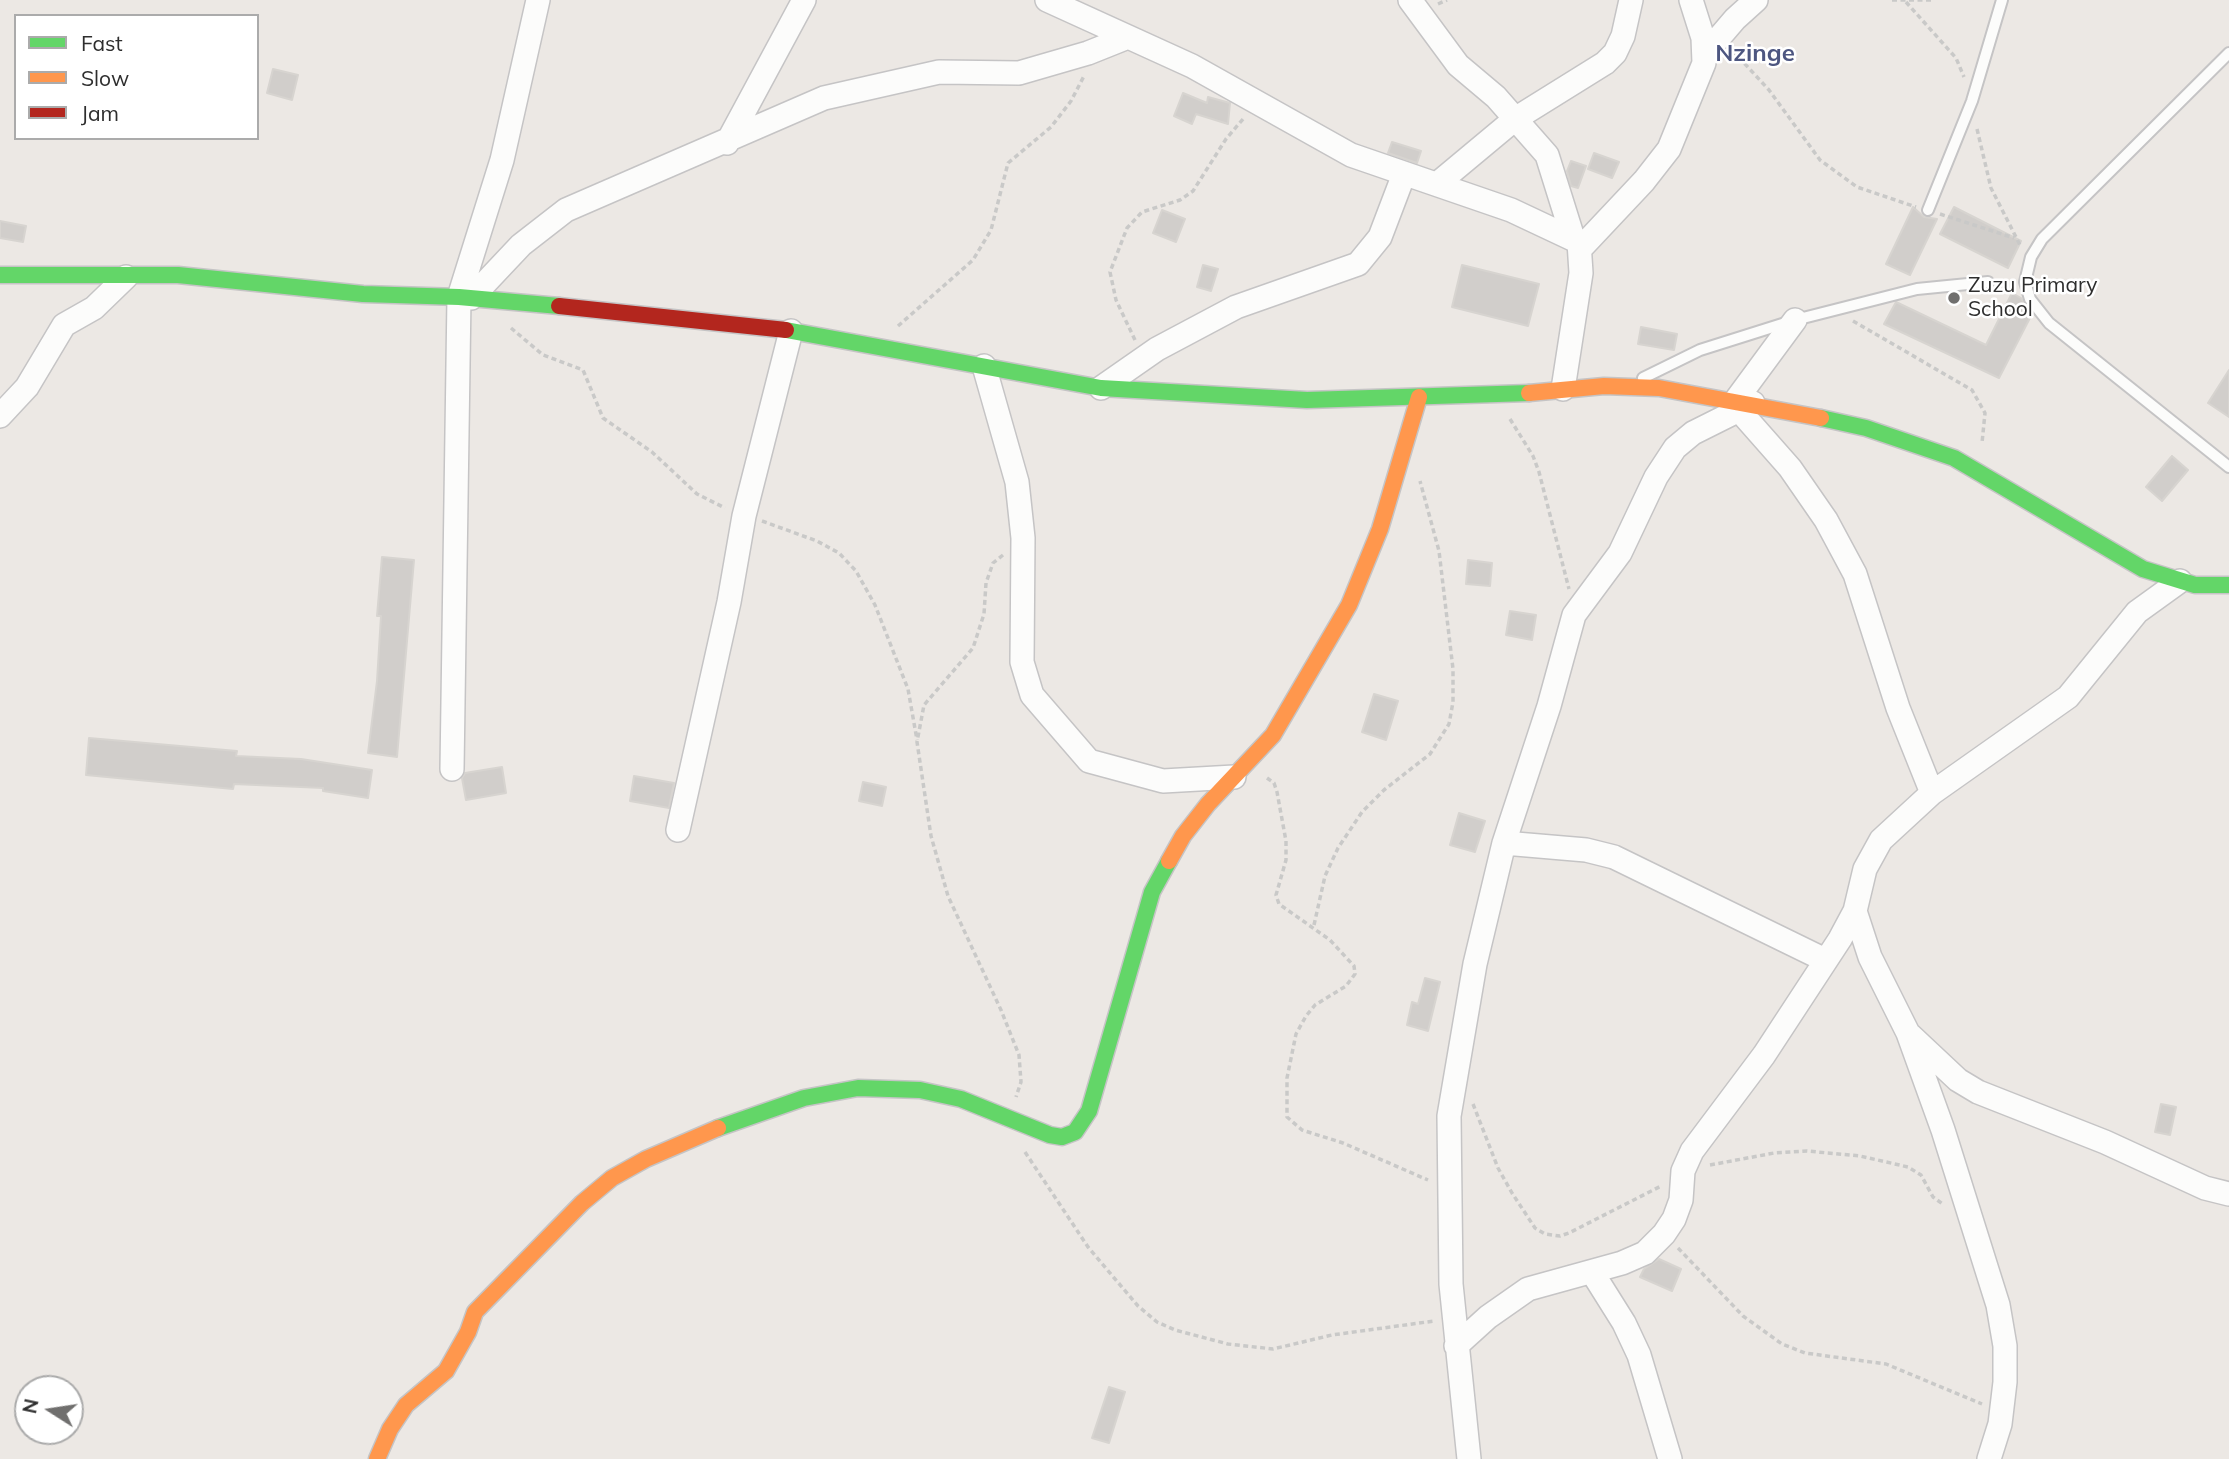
<!DOCTYPE html>
<html>
<head>
<meta charset="utf-8">
<style>
  body { margin:0 }
  #map { position:relative; width:2229px; height:1459px; overflow:hidden; background:#ece8e4; font-family:Mulish,sans-serif }
  canvas { display:block }
  .legend { position:absolute; left:14px; top:14px; width:245px; height:126px; box-sizing:border-box; background:#fff; border:2px solid #ababab; margin:0; padding:9px 12px; list-style:none; font-size:21px; color:#2e2e2e }
  .legend li { display:flex; align-items:center; gap:14px; height:35px }
  .legend b { width:35px; border:2px solid #ababab }
  .north { position:absolute; left:14px; top:1375px; width:70px; height:70px; box-sizing:border-box; background:#fff; border:2px solid #ababab; border-radius:50%; rotate:282deg; font-size:19px; font-weight:700; line-height:28px; text-align:center; color:#2e2e2e }
  .north::after { content:''; display:block; margin:auto; width:24px; height:32px; background:#706f6e; clip-path:polygon(50% 0,100% 100%,50% 72%,0 100%) }
</style>
</head>
<body>
<div id="map">
<canvas width="2229" height="1459"></canvas>
<ul class="legend">
<li><b style="height:9px;background:#63d668"></b>Fast</li>
<li><b style="height:9px;background:#ff974d"></b>Slow</li>
<li><b style="height:9px;background:#b3261e"></b>Jam</li>
</ul>
<div class="north">N</div>
</div>
<script>
const ctx = document.querySelector('canvas').getContext('2d');
ctx.lineJoin = 'round';
function paint(path, color) {
  ctx.fillStyle = color;
  ctx.fill(path, 'evenodd');
}
function shape(rows) {
  const path = new Path2D();
  for (const r of rows) {
    path.moveTo(r[0], r[1]);
    for (let i = 2; i < r.length; i += 2) path.lineTo(r[i], r[i + 1]);
  }
  return path;
}
function strokePath(path, color, width, dash) {
  ctx.strokeStyle = color;
  ctx.lineWidth = width;
  ctx.lineCap = dash ? 'butt' : 'round';
  ctx.setLineDash(dash || []);
  ctx.stroke(path);
}
function write(font, color, halo, rows, align = 'center') {
  ctx.font = font + ' Mulish,sans-serif';
  ctx.lineWidth = 5;
  ctx.setLineDash([]);
  ctx.textBaseline = 'middle';
  ctx.strokeStyle = halo;
  ctx.fillStyle = color;
  for (const [text, x, y, turn = 0] of rows) {
    ctx.save();
    ctx.translate(x, y);
    ctx.rotate((+turn || 0) * Math.PI / 180);
    ctx.textAlign = isNaN(turn) ? turn : align;
    if (halo) ctx.strokeText(text, 0, 0);
    ctx.fillText(text, 0, 0);
    ctx.restore();
  }
}
const building = shape([
  [273,69,298,75,292,100,267,93,273,69],
  [1183,93,1207,103,1208,97,1230,103,1228,124,1196,114,1192,124,1174,116,1183,93],
  [1392,142,1421,151,1417,163,1388,153,1392,142],
  [1594,153,1619,162,1612,178,1588,169,1594,153],
  [1571,161,1586,166,1578,188,1571,186,1567,171,1571,161],
  [1913,207,1924,217,1937,219,1910,275,1886,264,1913,207],
  [1954,207,2021,241,2008,268,1940,234,1954,207],
  [1162,210,1185,219,1176,242,1153,233,1162,210],
  [0,221,26,226,23,242,0,238,0,221],
  [1203,265,1218,269,1211,291,1197,287,1203,265],
  [1462,265,1539,284,1528,326,1452,307,1462,265],
  [2012,293,2021,298,2032,314,1999,378,1884,324,1896,302,1986,345,2012,293],
  [1641,327,1677,334,1674,350,1638,344,1641,327],
  [2229,370,2229,417,2208,403,2229,370],
  [2172,456,2188,470,2162,501,2146,487,2172,456],
  [382,557,414,560,397,757,368,753,377,681,381,616,377,616,382,557],
  [1468,560,1492,563,1490,586,1466,584,1468,560],
  [1510,611,1536,615,1532,640,1506,635,1510,611],
  [1374,694,1398,701,1386,740,1362,732,1374,694],
  [89,738,237,751,236,756,301,759,372,770,368,798,323,791,323,788,234,784,233,789,86,775,89,738],
  [502,767,506,793,466,800,462,778,465,773,502,767],
  [634,776,674,783,669,808,630,801,634,776],
  [863,782,886,787,882,806,859,801,863,782],
  [1459,813,1485,821,1475,852,1450,845,1459,813],
  [1425,978,1440,982,1428,1031,1407,1025,1412,1002,1418,1004,1425,978],
  [2161,1104,2176,1107,2170,1135,2155,1132,2161,1104],
  [1659,1259,1681,1269,1672,1291,1640,1277,1644,1269,1659,1259],
  [1109,1387,1125,1392,1109,1443,1092,1438,1109,1387]
]);
paint(building, '#d1cecb');
strokePath(building, '#d7d4d0', 2);
const lane = shape([
  [2229,53,2042,239,2031,257,2025,282,2030,299,2049,323,2229,467],
  [1928,210,1972,101,2002,0],
  [1643,378,1700,350,1795,320,1917,289,1988,282]
]);
const street = shape([
  [1047,0,1192,66,1351,155,1511,210,1579,242,1581,273,1563,389],
  [1410,0,1458,65,1496,97,1547,155,1573,238],
  [1705,54,1735,19,1756,0],
  [727,143,804,0],
  [1437,184,1515,119,1605,63,1615,53,1623,36,1631,0],
  [1580,249,1644,181,1669,149,1704,63,1703,38,1691,0],
  [471,298,521,245,566,210,824,98,939,72,1019,73,1088,53,1128,37],
  [984,366,1017,482,1023,538,1022,662,1032,695,1089,761,1163,781,1234,777],
  [1101,388,1157,349,1236,307,1358,264,1380,237,1404,174],
  [1736,400,1795,320],
  [1738,409,1790,468,1826,520,1855,574,1898,708,1932,793],
  [0,416,27,387,64,325,94,308,126,277],
  [452,769,459,297,502,160,538,0],
  [678,830,729,602,744,516,791,331],
  [1504,843,1586,850,1614,857,1825,960],
  [1855,911,1870,957,1908,1033,1943,1130,1998,1305,2005,1346,2005,1382,2000,1424,1989,1459],
  [1910,1035,1958,1080,1978,1092,2105,1142,2205,1188,2229,1194],
  [1592,1272,1624,1323,1639,1355,1670,1459],
  [1456,1346,1488,1317,1528,1289,1622,1263,1645,1253,1664,1234,1674,1219,1681,1200,1683,1171,1692,1151,1764,1055,1840,939,1855,911,1865,869,1881,840,1932,793,2068,697,2137,612,2180,581],
  [1469,1459,1451,1284,1449,1116,1475,964,1504,843,1549,706,1574,615,1620,553,1656,477,1675,448,1693,433,1753,403]
]);
const fast = shape([
  [0,275,178,275,363,294,459,297,559,306],
  [786,330,1101,388,1307,400,1529,393],
  [1821,418,1866,428,1954,458,2143,569,2195,585,2229,585],
  [718,1128,804,1098,858,1088,920,1090,961,1099,1050,1135,1062,1137,1075,1132,1089,1111,1152,892,1169,861]
]);
const slow = shape([
  [1529,393,1604,386,1659,388,1821,418],
  [1169,861,1183,836,1208,804,1273,735,1349,605,1380,529,1419,397],
  [377,1459,390,1429,406,1405,446,1371,468,1332,475,1312,582,1203,612,1178,646,1159,718,1128]
]);
const jam = shape([
  [559,306,786,330]
]);
strokePath(lane, '#c5c4c5', 14);
strokePath(street, '#c5c4c5', 26);
strokePath(fast, '#c5c4c5', 19);
strokePath(slow, '#c5c4c5', 19);
strokePath(jam, '#c5c4c5', 19);
strokePath(shape([
  [1892,0,1931,0],
  [1906,2,1956,58,1964,77],
  [1438,4,1447,0],
  [1733,51,1769,90,1820,160,1857,187,1916,207],
  [1977,129,1991,188,2020,245],
  [1940,214,2014,238],
  [1853,321,1972,390,1985,413,1982,443],
  [898,326,973,260,991,230,1008,163,1051,127,1071,101,1084,76],
  [511,328,543,355,583,370,603,418,652,452,697,494,725,508],
  [1135,340,1116,300,1110,272,1127,228,1142,212,1180,200,1193,191,1226,139,1243,119],
  [1510,419,1533,456,1539,472,1569,589],
  [762,521,817,541,839,553,856,571,875,605,908,689,917,740],
  [1003,555,993,563,986,583,984,614,973,648,924,705,917,742,931,836,948,896,1001,1010,1019,1055,1021,1082,1016,1097],
  [1267,778,1274,783,1277,792,1286,841,1286,860,1276,895,1279,904,1330,940,1354,966,1355,974,1346,986,1315,1005,1306,1016,1296,1034,1287,1078,1287,1117,1302,1130,1343,1143,1428,1180],
  [1314,925,1325,876,1338,848,1362,812,1384,790,1430,754,1449,724,1453,702,1453,669,1439,551,1420,481],
  [1473,1104,1498,1168,1512,1193,1535,1228,1545,1234,1560,1236,1569,1233,1661,1186],
  [1025,1152,1088,1247,1138,1306,1157,1322,1175,1330,1228,1344,1273,1349,1332,1335,1434,1321],
  [1710,1165,1774,1153,1807,1151,1860,1156,1908,1167,1921,1175,1933,1197,1944,1205],
  [1678,1248,1743,1316,1782,1344,1805,1353,1886,1364,1982,1404]
]), '#c9c9c8', 3.5, [5, 3.5]);
strokePath(lane, '#fcfcfb', 10);
strokePath(street, '#fcfcfb', 23);
strokePath(fast, '#63d668', 16);
strokePath(slow, '#ff974d', 16);
strokePath(jam, '#b3261e', 16);
for (const [x, y, r, color] of [
  [1954,298,7,"#706f6e"]
]) {
  const dot = new Path2D();
  dot.arc(x, y, r, 0, 2 * Math.PI);
  ctx.fillStyle = color;
  ctx.fill(dot);
  strokePath(dot, '#fff', 2.5);
}
write('21px', '#2e2e2e', '#fff', [
  ["Zuzu Primary",1968,286],
  ["School",1968,310]
], 'left');
write('bold 24px', '#4d5680', '#fff', [
  ["Nzinge",1755,54]
]);
</script>
</body>
</html>
